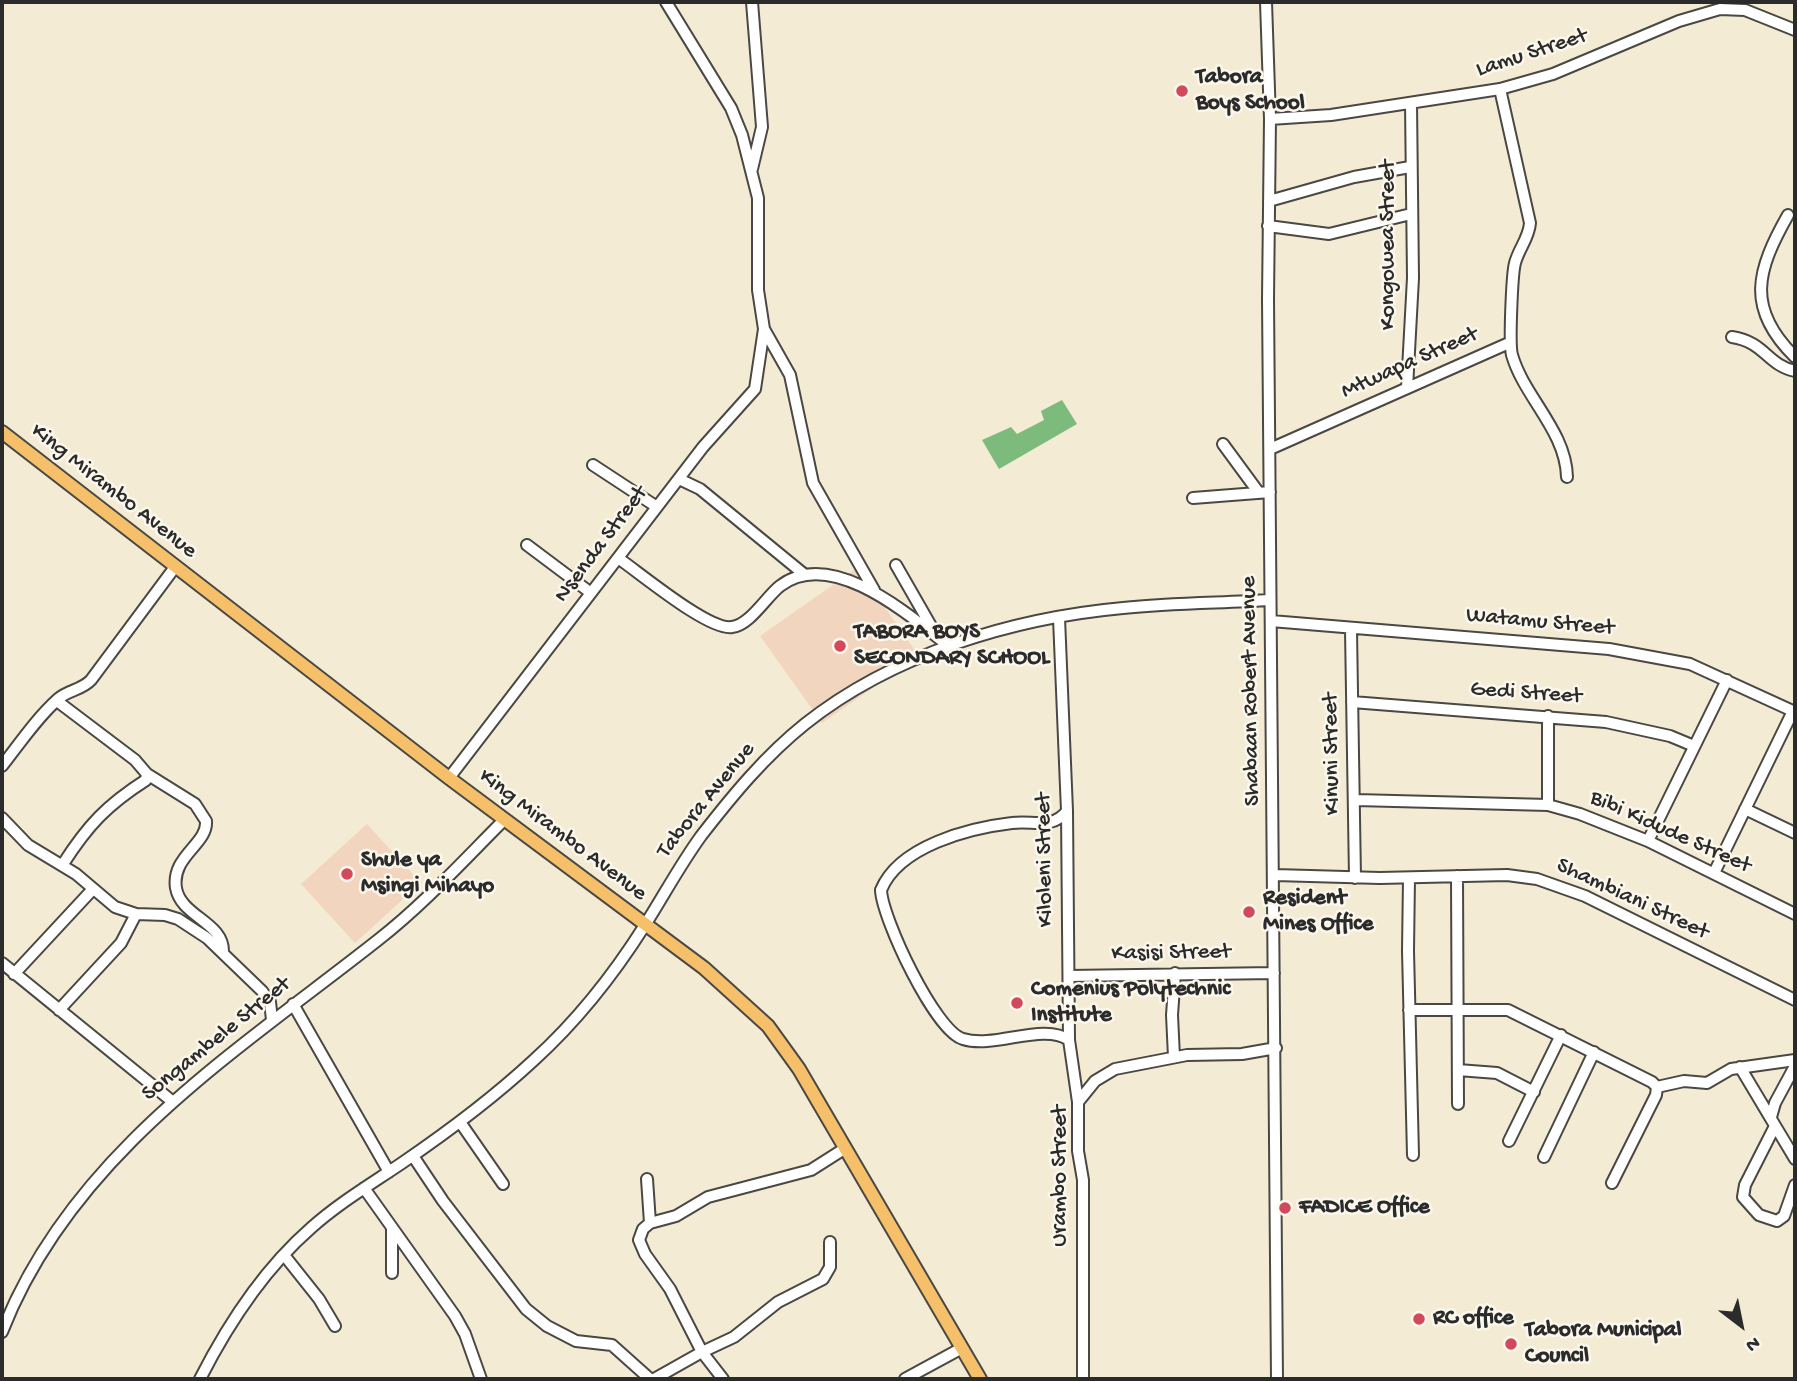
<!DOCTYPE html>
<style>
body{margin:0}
#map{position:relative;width:1797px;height:1381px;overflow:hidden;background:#f4ebd5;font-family:"Gochi Hand",sans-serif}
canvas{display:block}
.frame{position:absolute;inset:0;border:4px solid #2b2b2b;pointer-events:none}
.north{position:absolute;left:1706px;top:1290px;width:70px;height:70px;-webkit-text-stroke:5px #fbf7ec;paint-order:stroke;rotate:148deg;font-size:19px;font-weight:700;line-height:28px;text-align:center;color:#2b2b2b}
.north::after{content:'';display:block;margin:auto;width:24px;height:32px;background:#2b2b2b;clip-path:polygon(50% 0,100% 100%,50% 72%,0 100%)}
</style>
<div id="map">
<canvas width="1797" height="1381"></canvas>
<div class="frame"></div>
<div class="north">N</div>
</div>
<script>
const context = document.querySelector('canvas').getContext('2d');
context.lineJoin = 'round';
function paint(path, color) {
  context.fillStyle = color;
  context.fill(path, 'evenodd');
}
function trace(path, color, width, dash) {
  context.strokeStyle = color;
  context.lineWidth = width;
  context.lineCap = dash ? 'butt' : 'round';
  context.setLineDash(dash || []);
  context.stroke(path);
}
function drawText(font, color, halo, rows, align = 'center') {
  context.font = font + ' "Gochi Hand",sans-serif';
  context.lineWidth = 5;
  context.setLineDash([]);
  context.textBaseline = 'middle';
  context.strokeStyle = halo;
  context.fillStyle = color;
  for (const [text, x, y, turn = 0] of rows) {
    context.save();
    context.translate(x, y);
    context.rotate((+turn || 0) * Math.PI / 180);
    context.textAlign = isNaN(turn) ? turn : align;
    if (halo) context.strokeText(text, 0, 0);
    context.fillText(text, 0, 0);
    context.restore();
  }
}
paint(new Path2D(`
 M857,568L919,656L822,723L760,636Z
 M367,824L421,883L355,943L301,884Z`), '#f2d5be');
paint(new Path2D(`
 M1062,400L1077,424L999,469L982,440L1011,427L1017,434L1044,420L1041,411Z`), '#7cbb7b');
const minor = new Path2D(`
 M666,2L731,108L742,135L758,198V290L764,329L790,375L813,483L874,590
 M752,2L762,127L752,169
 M1266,2L1270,119L1268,299L1277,1379
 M1500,89L1530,223C1529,238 1519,248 1515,263C1512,274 1509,345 1512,355C1524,397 1566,431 1567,477
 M1270,119L1331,115L1500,89L1553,74L1679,21L1720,9L1745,10L1795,30
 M1269,201L1354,177L1410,167
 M1788,215C1757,270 1745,308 1795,357
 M1268,226L1329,234L1411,214
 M1732,337C1765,342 1767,365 1795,371
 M1407,388L1413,278L1411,103
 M1223,444L1259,493
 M1270,449L1509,343
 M593,465L657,507
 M679,479L700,489L805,575
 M1193,498L1270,492
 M527,545L591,593
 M618,558C640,573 709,631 732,627C750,625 766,597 780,586C832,546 911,617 950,647
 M896,565L935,633
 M1059,618L1067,811L1069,1040L1078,1102
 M1271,621L1609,649L1690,664L1795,712
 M1351,630L1355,878
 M57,701L135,760L147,774L146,780C107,805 88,825 63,864
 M1352,702L1606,722L1670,736L1694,746
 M1548,716V805
 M2,766C20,743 36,719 58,699C68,690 82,690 91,680L175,567
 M147,774L195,804L206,821C208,844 171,856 176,888C181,917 224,922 223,952
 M449,778L703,447L755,389L764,329
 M1356,800L1548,805L1580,814L1648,841L1795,914
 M1745,809L1795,833
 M1067,811C1052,830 1033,820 1012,823C969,828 899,846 881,890C882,918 935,1031 963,1039C995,1049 1043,1022 1069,1040
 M2,818L28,845L76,874L115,907L136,914L165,915L178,919L207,938L262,991L270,1002L272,1020
 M1648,841L1727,680
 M1714,873L1793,711
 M1275,875L1380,878L1507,875L1537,879L1585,896L1795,1000
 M1457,876L1458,1104
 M1409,878L1408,951L1413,1155
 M2,963L173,1102
 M14,974L93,889
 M1069,976L1274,973
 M293,1004L389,1172
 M59,1010L121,943L136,914
 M1409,1010H1508L1652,1082L1657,1087L1656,1095L1612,1183
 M1174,1057L1172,1015L1175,973
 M1740,1067L1795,1159
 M1458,1070L1497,1073L1534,1092
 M1657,1087L1684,1081L1707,1083L1731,1069L1795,1060
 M1771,1117L1775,1103L1795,1066
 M460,1122L503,1184
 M1775,1126L1745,1185L1743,1197L1759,1215L1777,1221L1784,1216L1795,1185
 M1509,1141L1561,1035
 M413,1156L443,1201L526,1309L547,1326L576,1341L612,1345L650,1379
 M1544,1157L1594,1052
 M647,1179L650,1223
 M364,1188L455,1316L465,1334L481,1379
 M830,1242V1267L823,1279L778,1302L734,1337L702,1352L670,1289L645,1254L639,1240L643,1229L650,1223L676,1216L708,1197L811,1170L844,1149
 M284,1255L319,1299L335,1326
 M392,1273V1228
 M2,1332C71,1155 236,1052 378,940C424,904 463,861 504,820
 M200,1379C228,1324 264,1269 311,1228C339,1203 371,1184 402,1163C449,1131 493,1098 534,1060C577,1021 614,974 645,925C664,895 680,865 701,836C732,796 765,756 805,724C893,654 1013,618 1123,608C1172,603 1221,603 1270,600
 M654,1379L702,1352L723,1379
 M905,1379L962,1348
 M1083,1379V1180L1078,1151V1102L1095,1081L1115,1069L1187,1055L1242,1054L1276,1048`);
const major = new Path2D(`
 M2,432L449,778L704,968L768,1026L799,1069L980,1379`);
trace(minor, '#494844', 14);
trace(major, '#494844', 16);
trace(minor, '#fff', 10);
trace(major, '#f6c06b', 12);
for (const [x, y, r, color] of [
 [1182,91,7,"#d1495b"],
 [840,646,7,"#d1495b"],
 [347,874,7,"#d1495b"],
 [1249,912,7,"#d1495b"],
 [1017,1003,7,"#d1495b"],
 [1285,1208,7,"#d1495b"],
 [1419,1319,7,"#d1495b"],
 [1511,1344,7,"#d1495b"]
]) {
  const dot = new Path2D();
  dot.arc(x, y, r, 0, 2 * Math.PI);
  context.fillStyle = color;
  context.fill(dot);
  trace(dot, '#fbf7ec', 2.5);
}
drawText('23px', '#2b2b2b', '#fbf7ec', [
 ["Lamu Street",1532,54,-18],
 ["Kongowea Street",1389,245,-90],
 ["Mtwapa Street",1410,364,-24],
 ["King Mirambo Avenue",113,492,38],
 ["Nsenda Street",602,545,-53],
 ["Watamu Street",1540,623,5],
 ["Shabaan Robert Avenue",1252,691,-91],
 ["Gedi Street",1526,694,4],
 ["Kinuni Street",1333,754,-91],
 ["Tabora Avenue",707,801,-51],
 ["Bibi Kidude Street",1670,833,24],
 ["King Mirambo Avenue",562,836,37],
 ["Kiloleni Street",1046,860,-91],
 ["Shambiani Street",1632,900,25],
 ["Kasisi Street",1171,954,-1],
 ["Songambele Street",217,1040,-39],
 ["Urambo Street",1061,1176,-90]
]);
drawText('bold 23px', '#2b2b2b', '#fbf7ec', [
 ["Tabora",1196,78],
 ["Boys School",1196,104],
 ["TABORA BOYS",854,633],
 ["SECONDARY SCHOOL",854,659],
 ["Shule ya",361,861],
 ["Msingi Mihayo",361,887],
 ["Resident",1263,899],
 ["Mines Office",1263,925],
 ["Comenius Polytechnic",1031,990],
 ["Institute",1031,1016],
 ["FADICE Office",1299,1208],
 ["RC office",1433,1319],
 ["Tabora Municipal",1525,1331],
 ["Council",1525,1357]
], 'left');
</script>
